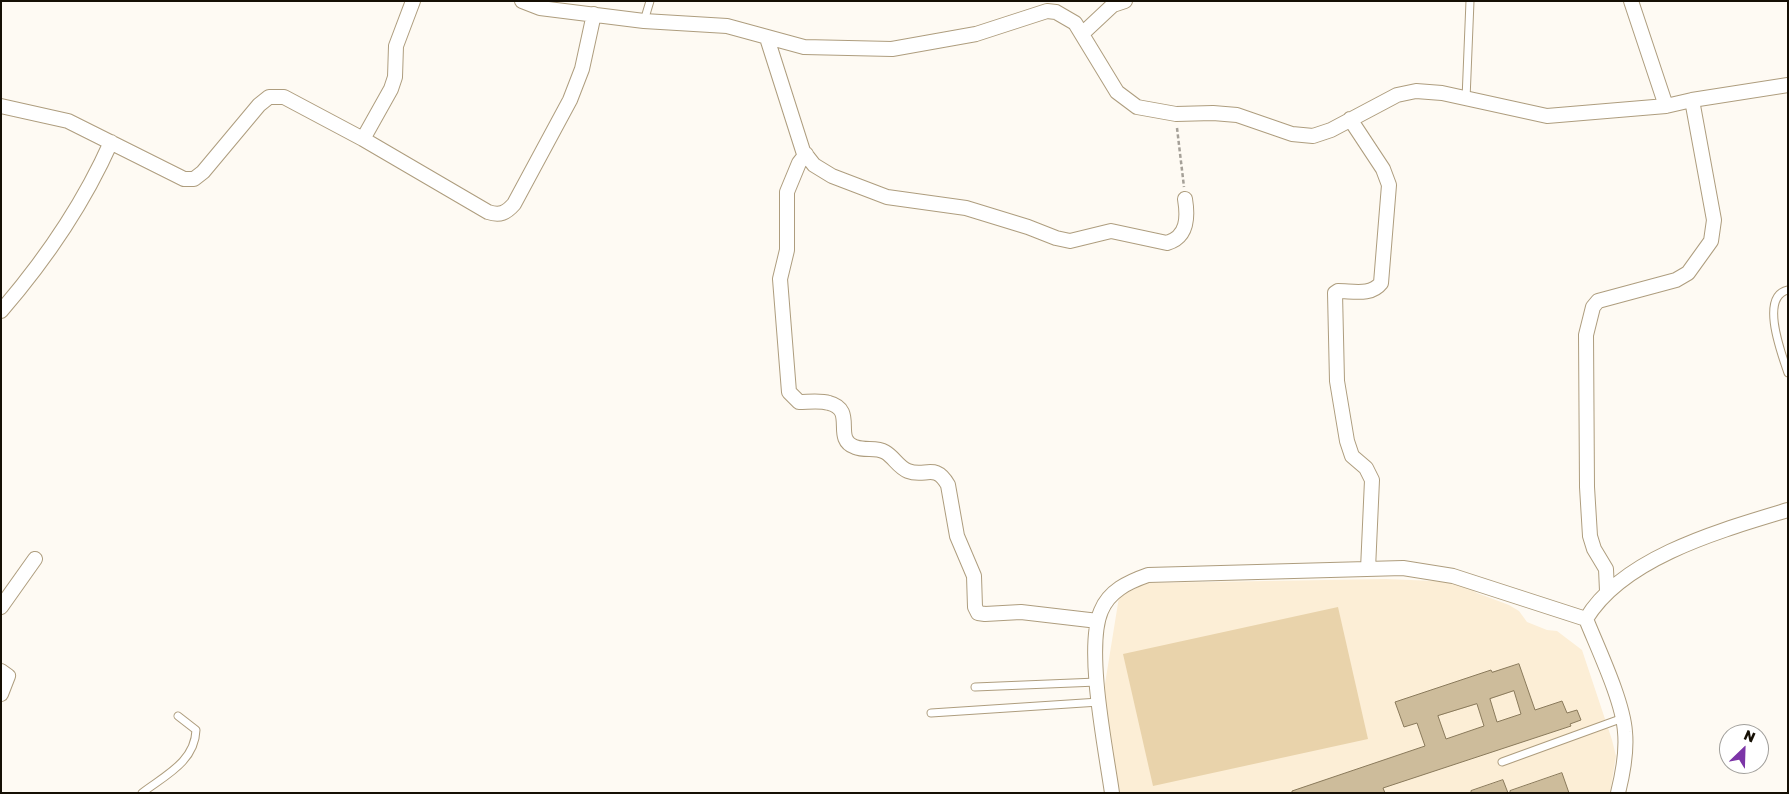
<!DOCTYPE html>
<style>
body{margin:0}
#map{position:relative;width:1789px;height:794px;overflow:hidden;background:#fefaf3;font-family:"Golos Text",sans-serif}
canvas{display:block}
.frame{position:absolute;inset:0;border:2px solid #150f04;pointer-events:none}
.north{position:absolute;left:1719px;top:724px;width:50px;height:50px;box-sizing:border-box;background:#fff;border:1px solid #a19f9b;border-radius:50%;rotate:24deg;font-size:14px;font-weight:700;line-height:20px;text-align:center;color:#150f04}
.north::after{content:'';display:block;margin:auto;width:18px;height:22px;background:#7c35a7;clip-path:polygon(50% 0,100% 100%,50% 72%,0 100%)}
</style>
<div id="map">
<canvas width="1789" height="794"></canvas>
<div class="frame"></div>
<div class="north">N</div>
</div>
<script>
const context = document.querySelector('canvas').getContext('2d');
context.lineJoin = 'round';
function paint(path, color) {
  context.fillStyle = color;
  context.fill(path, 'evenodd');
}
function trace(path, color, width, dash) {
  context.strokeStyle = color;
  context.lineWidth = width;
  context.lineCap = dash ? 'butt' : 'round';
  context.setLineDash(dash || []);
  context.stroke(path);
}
paint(new Path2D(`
 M1386,579L1459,582L1477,593L1509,605L1519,611L1527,622L1547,630L1557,631L1582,650L1612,740L1616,756L1610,793H1117L1104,690L1119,597L1146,583Z`), '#fceed6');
paint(new Path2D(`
 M1338,607L1368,739L1153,786L1123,654Z`), '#e9d3ab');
const building = new Path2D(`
 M1519,664L1535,710L1562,701L1567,713L1577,710L1581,720L1570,724L1571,726L1383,788L1385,793H1292V791L1425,746L1417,723L1404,727L1395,702L1491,670L1492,672ZM1514,691L1521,714L1497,722L1490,699ZM1477,704L1484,726L1446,739L1438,716Z
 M1562,773L1569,793H1510V791Z
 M1503,780L1508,793H1471V791Z`);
paint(building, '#cdbc9b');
trace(building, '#8a7a5b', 1);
const lane = new Path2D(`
 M644,21L650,1
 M1466,99L1470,1
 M1788,290C1759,296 1782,355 1788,373
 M975,687L1097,682
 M931,713L1099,702
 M1502,762L1623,718
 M142,793C164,776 195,762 196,730L178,716`);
const street = new Path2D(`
 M522,1L540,8L644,21L727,26L804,47L892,49L976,34L1047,11L1056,12L1075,23L1117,92L1137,107L1176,114L1213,113L1237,115L1292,134L1313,136L1331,130L1397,95L1416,91L1442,93L1547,116L1666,106L1692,100L1788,85
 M1631,1L1666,106
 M1082,34L1113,5L1125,1
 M767,38L803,151L814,165L832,176L887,197L966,208L1028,227L1056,238L1070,241L1111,231L1167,243C1188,237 1188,217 1185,199
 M1,106L68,121L184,179H194L203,172L259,105L269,97H284L363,139L488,212C500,216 506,213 514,204L570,100L582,69L594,14
 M1350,119L1383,169L1389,185L1381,283C1371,296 1353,291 1338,291L1335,293L1337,381L1347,441L1352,456L1366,468L1372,480L1368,569
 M363,139L391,89L395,77L396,46L413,1
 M806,154L799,163L787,192V250L780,279L789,392L799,402C808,402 820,400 829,403C857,410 832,439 855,447C865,451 876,447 885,452C894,457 898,467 908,471C925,478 935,462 948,485L957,536L974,576L975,607L978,613L985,614L1021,612L1098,621
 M1,311C46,259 83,205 111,142
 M1607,591L1606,569L1594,549L1590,536L1587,487L1586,335L1593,307L1598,301L1676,280L1688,273L1711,241L1714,220L1692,100
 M1,607L35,559
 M1,671L8,676L1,694
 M1112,793C1106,750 1085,649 1101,611C1109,591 1128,582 1148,575L1403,568L1453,576L1586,619
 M1618,793C1623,773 1627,752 1625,732C1623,701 1598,649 1586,619C1623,557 1722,530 1788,510`);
trace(lane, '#ae9d7e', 9);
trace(street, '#ae9d7e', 16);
trace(new Path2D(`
 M1177,128L1184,187`), '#a5a098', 2.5, [4, 2.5]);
trace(lane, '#fff', 7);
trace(street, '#fff', 14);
</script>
